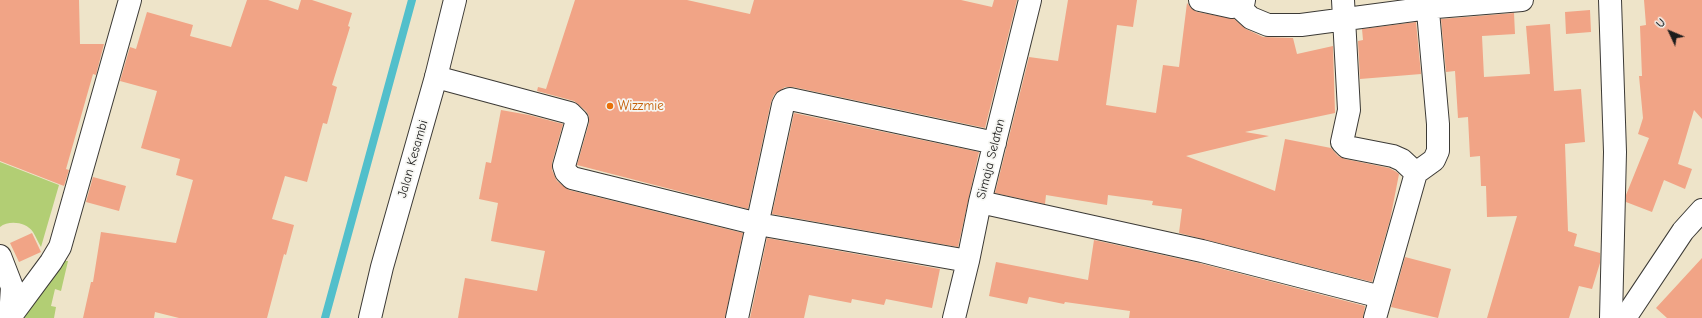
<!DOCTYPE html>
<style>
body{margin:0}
#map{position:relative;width:1702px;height:318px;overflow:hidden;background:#eee4c9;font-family:"Comic Neue",sans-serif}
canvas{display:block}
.north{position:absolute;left:1650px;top:12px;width:40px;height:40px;-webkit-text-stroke:3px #f6f6f2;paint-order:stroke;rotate:314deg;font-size:11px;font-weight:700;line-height:16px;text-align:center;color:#1c1c1c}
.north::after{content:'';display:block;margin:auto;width:14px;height:18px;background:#1c1c1c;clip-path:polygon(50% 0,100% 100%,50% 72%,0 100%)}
</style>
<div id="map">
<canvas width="1702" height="318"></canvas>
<div class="north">U</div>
</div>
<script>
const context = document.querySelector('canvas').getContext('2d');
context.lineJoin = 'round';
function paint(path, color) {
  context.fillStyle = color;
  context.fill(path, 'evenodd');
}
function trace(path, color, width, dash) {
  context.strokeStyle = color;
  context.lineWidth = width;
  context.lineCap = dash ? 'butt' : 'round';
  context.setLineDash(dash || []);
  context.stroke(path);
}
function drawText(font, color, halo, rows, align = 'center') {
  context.font = font + ' "Comic Neue",sans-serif';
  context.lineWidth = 3.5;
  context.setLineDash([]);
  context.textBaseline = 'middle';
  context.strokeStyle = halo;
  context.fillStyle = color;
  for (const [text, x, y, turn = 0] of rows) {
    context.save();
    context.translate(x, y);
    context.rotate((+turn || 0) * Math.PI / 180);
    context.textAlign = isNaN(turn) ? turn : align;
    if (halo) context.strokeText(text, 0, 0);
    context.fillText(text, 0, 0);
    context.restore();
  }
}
paint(new Path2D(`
 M0,162L59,185L41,247C38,242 36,237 33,232C26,222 9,220 0,227Z
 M65,261H68L61,291L55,289L51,306L56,307L54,318H24L56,270Z`), '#b2ce74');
trace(new Path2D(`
 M325,318L412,0`), '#52bfcb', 8);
paint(new Path2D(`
 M0,0H79L80,44H104L96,75L93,74L66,169L69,170L64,186L0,161Z
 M247,0H268L298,10L301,0H312L352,13L348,26L350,27L332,85L337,87L327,124L323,123L307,182L285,176L272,219L294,225L286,255L284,254L267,318H179L155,312L154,318H83L91,282H93L101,232L176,243L193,180L176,175L180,159L141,148L157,91L120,81L130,47L136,49L147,12L193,25L190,36L231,47Z
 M575,0H687L750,14L754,0H961L992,7L994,0H1017L985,128L793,87H785L774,95L771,102L748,209L577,165L589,123V116L586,111L574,101L537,91L538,87L546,89Z
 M1068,0H1137L1133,27L1117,25L1106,105L1156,113L1163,65L1179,67L1187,3L1192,9L1197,12L1234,19L1246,29L1263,37L1293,38L1297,54L1333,46L1335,113L1245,132L1269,136L1186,156L1275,191L1285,139L1331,148L1338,156L1345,159L1389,168L1395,171L1399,174L1390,220L1372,282L1179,233L1182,209L1152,205L1153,201L1108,195L1107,205L1046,195L1045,204L995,193L1029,57L1058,61Z
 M1644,0H1702V119L1694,110L1678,164L1692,169L1685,189L1664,180L1652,212L1626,202V195L1649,138L1638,134L1643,118L1639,76H1642L1640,26L1646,25Z
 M1590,10L1591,32L1566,34L1565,12Z
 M1514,13L1515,34L1482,36L1484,77L1530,74L1526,26L1550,24L1554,91L1581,89L1585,142L1565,144L1568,231L1577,234L1574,246L1600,253V263L1592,289L1579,286L1569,318H1487L1517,216L1487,217L1486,186H1481L1480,156L1470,157L1468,117L1458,118L1455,71L1446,72L1441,19Z
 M1416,22L1421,74L1360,79L1358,41L1363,40L1362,29Z
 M501,110L529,115L563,124L552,163V170L557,181L569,190L743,233L725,318H458L465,278L537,291L545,251L491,241L498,203L479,199L486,162L491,163Z
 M794,113L979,152L958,247L772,214Z
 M93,177L126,186L119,211L86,202Z
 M32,233L41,252L19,262L10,243Z
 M767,238L940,269L932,308L886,299L884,305L852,299L851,303L809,295L804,318H750Z
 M1094,240L1199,263L1365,306L1363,318H1129L1130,311L1065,302L1064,304L1029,297L1027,304L989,296L996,262L1088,280Z
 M1405,257L1451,269L1438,318L1391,307Z
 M1702,258V318H1667L1656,308Z`), '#f1a486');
const street = new Path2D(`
 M1200,0L1232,7L1243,5L1244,0
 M1343,0L1349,110L1342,142L1347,147L1393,156L1402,160L1416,173L1375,318
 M1610,0L1615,152L1611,318
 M1239,7L1251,18L1268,25H1301L1436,7L1522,0
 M436,77L570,113L577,120L564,166L566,172L572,178L758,224L968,261
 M1416,173L1434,160L1438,151V124L1427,0
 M980,202L1202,251L1381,297
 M0,256L12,287L10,318
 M11,316L51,262L60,247L130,0
 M737,318L783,105L785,101L790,99L995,143
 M954,318L968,261L980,202L1030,0`);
const secondary = new Path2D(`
 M1625,318L1683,231L1702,210`);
const primary = new Path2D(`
 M370,318L382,267L436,77L455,0`);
trace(street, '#3c3a36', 24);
trace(secondary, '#3c3a36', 24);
trace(primary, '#3c3a36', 24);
trace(street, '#fff', 22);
trace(secondary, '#fff', 22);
trace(primary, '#fff', 22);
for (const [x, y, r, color] of [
 [610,106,4,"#e8710a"]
]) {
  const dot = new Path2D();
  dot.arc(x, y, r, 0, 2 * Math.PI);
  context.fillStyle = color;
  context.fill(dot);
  trace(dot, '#f6f6f2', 1.5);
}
drawText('13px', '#c56008', '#f6f6f2', [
 ["Wizzmie",618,106]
], 'left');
drawText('13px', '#1c1c1c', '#f6f6f2', [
 ["Jalan Kesambi",413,159,-74],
 ["Simaja Selatan",991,159,-76]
]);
</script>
